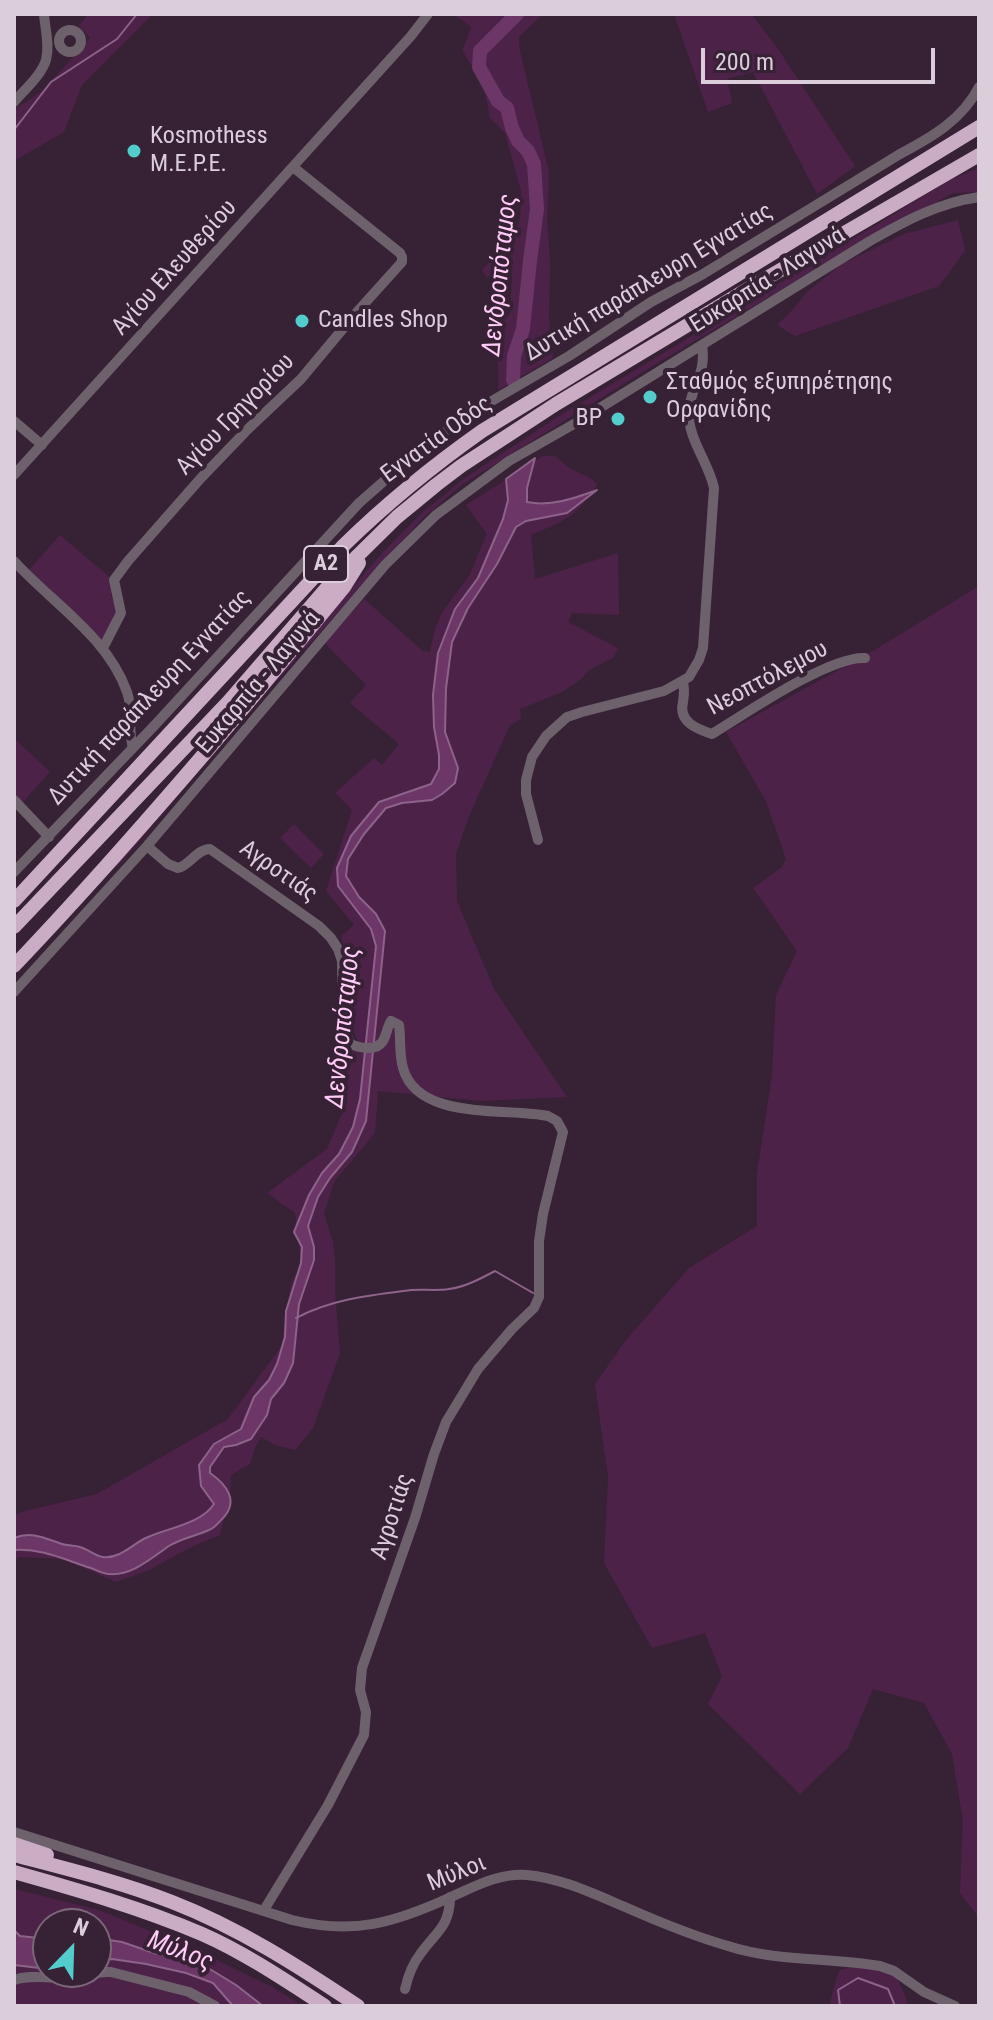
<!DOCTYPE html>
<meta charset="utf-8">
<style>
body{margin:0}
#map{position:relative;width:993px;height:2020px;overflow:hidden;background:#372135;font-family:"Roboto Condensed",sans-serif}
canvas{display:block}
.frame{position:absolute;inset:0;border:16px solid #dccdda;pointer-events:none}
.north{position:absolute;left:32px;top:1908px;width:80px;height:80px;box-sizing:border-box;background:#372135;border:2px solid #796677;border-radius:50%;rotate:23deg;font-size:22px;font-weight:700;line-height:32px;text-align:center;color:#dccdda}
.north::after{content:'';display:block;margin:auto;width:28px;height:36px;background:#52cdcc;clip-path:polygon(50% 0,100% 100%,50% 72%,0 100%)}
.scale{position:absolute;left:701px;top:48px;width:234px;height:36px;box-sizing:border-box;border:4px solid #dccdda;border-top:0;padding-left:10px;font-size:24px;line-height:28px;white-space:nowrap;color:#dccdda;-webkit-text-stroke:6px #372135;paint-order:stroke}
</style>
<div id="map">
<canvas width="993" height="2020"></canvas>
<div class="frame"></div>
<div class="north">N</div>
<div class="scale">200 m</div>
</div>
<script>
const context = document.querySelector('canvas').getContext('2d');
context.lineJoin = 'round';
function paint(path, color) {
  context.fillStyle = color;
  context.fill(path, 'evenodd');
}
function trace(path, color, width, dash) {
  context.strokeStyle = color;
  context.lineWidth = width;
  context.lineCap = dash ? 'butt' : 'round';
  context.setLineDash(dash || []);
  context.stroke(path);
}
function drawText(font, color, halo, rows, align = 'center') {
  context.font = font + ' "Roboto Condensed",sans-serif';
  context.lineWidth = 8;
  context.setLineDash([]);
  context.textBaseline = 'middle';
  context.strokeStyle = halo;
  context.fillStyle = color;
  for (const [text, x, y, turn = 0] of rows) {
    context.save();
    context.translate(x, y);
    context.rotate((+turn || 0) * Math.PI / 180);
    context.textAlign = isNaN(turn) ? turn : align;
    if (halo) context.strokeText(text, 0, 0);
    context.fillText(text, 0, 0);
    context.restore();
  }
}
paint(new Path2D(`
 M88,14H153L82,85L64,132L14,161V110L42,91L86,43L90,37L78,27Z
 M453,14H543L519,37V47L549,172L547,219L550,262L549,318L553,358L498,390C500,366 495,343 499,320L510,315L512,274L487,277L482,270L489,262L503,267L508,256L510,241L520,221L521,191L505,133L489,117C489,91 475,72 462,50L472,27Z
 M674,14H751L776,46L855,166L817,194L753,72L727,79L732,103L708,112Z
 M979,168V192L953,193L842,254L654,365L463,484L425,516L261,698L117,867L114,863L382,553L422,513L462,480L559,416L952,179Z
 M958,220L965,251L939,286L795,336L777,325L795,307L808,291L842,264L904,234Z
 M543,456H555L569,468L592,479L597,485C575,517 567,520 531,535L535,579L618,553L619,615L572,613L568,622L618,648L613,658L589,670L581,679L562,692L520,709L521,719L510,725L469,816L456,854L457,901L494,989L567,1097L481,1101L378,1091L375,1133L334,1182L324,1213L333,1242L335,1261V1292L340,1353L313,1428L295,1450L275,1445L261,1437L255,1448L250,1464L231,1475L230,1496L220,1535L191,1547L147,1571L116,1582L63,1559L19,1557L14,1562V1516L21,1512L97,1494L228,1419L281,1347L291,1284L301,1263L295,1213L267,1193L327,1149L344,1109L348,1059L358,1041C346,1018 350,988 347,962C346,953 343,945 341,936L354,925L326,891L352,810L335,793L374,758L382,765L399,744L350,703L366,685L324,642L364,599L423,651L430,652L434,632L441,614L469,576L487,534L466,505Z
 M60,535L112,579L111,596L121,609L115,627L100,641L28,571Z
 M979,586V1918L960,1893L963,1821L952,1754L924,1703L873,1689L848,1748L800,1794L708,1704L722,1676L705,1633L652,1648L604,1563L608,1477L595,1384L626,1340L689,1268L757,1226V1174L772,1075L776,995L797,951L753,888L782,867L786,859L766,801L726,732L873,651Z
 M14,738L50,772L22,803L14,795Z
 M294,824L324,854L311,868L280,838Z
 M14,1889L99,1910L196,1950L274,1988L303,2006H14ZM48,1924H96V1972H48Z
 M848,1968H868L896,1976L906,1997L908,2006H829L838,1973L840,1970Z`), '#4d2249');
const water = new Path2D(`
 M535,458L527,488V502C551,507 575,498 597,490L567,513L526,521L516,527L497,564L468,608L452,642L446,688L445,732L458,768L455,783L442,794L432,800L402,803L386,808L364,834L348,859L346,876L359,897L376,914L385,931L366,1121L352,1152L330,1178L318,1197L308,1226L314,1247V1260L299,1304L293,1363L284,1383L271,1399L267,1415L251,1439L236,1445L224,1447L210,1467V1473C227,1485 239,1501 223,1518C218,1523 215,1528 209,1530C196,1536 182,1538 169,1546C151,1558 132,1576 109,1574C103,1574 96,1570 91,1568C65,1560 42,1548 14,1550V1538C32,1531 44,1538 62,1544C68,1546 74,1545 80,1547C88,1549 95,1556 103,1557C121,1559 133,1543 148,1537C168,1528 201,1524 214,1504L201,1486L199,1465L214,1444L241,1429L254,1397L269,1380L277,1364L285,1337L286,1311L301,1263L302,1247L294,1232L309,1195L322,1173L339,1154L353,1127L360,1099L376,946L371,929L338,886L337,868L351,836L379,802L431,784L439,769V755L434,727L433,695L438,653L455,609L478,578L503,519L508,500L506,479Z
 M14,1930L20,1936L48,1939V1969L14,1965Z
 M96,1938L122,1942L157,1954L195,1960L236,1985L263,2006H233L213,1983L186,1973L146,1964L112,1959L96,1960Z`);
paint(water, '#6c3667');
trace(water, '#8e638a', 2);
trace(new Path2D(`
 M14,130L51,82L117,39L137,14
 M296,1318C332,1299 372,1295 411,1290C423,1289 436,1291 449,1289C465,1287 480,1279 495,1271L533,1293
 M840,2006L838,1990L858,1978L888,1989L895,2006`), '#8e638a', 2);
trace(new Path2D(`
 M513,380L514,356L523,329L530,261L537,209L534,164L528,151L518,141L512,128L507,108L498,101L479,67L480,51L517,14`), '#6c3667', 14);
trace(new Path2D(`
 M59 41a11 11 0 1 1 22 0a11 11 0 1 1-22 0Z
 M14,102C24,90 41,76 46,60C50,45 45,29 44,14
 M14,421L42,445
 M14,475L411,36L428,14
 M14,561C52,603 107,636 127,692C134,711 127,729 133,748
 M103,648L121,613L114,580L128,561L201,478L249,428L301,379L356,313L402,262V257L400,253L293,167
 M683,682C685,691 684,694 683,702C678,722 697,729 712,734C745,714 829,656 865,658
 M14,800L49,837
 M538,840L526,794V780L532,757L546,736L567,717L582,712L664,691L689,677L699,660L703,648L714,488C709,463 687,438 689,411C690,387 707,375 702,345
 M147,846L168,864L178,868C190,865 197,849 210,849L319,926L331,938L338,949L342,961L343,1010L349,1043C358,1048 376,1052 383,1041C387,1034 387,1027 391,1021L399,1025C401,1039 399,1055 403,1068C418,1122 508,1107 548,1116L557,1121L563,1132L543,1214L539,1241V1297L534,1308L512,1329L478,1369L446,1422L434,1454L415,1518L362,1668L360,1690L366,1712L364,1735L328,1805L264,1910
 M14,872L154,726L359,503L416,453L466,416L569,356L651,302L703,274L900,154C932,137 962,120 979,87
 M14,992L147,846L385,565L436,515L509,461L574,424L870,241C905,221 938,203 979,197
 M14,1832L292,1920C354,1935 394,1923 451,1897C476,1886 499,1873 527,1875C561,1878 594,1894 625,1907C659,1922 693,1936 728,1946C777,1962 830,1957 880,1966L894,1971L924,1992L955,2006
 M14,1980C31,1974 48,1979 66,1977C81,1976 96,1971 111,1972L189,1992L215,2006
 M405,1989C408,1976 413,1963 421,1953C436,1932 450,1926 450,1897`), '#6d616b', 10);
trace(new Path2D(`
 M14,901L343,546C387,503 431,467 482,431L979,127
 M14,927L229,701L337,576L397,517L436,485L461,466L556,404L746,290L979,155
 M14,966C129,845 238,716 344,587L359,563
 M14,1844L47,1855
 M14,1855C67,1869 121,1882 172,1902C239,1928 298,1966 358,2006
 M14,1872C78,1890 141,1908 202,1934C245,1953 285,1980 325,2006`), '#caacc5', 14);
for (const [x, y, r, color] of [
 [134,151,8,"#52cdcc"],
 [302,321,8,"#52cdcc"],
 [650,397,8,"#52cdcc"],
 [618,419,8,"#52cdcc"]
]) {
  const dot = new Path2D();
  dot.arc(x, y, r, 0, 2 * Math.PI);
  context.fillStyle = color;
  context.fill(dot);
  trace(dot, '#372135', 3);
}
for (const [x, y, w] of [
 [326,564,44]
]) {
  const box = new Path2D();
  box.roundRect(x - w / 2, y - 18, w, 36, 6);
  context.fillStyle = '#372135';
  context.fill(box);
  trace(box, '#dccdda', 2);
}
drawText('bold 22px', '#dccdda', null, [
 ["Α2",326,564]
]);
drawText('24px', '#dccdda', '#372135', [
 ["Kosmothess",150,137],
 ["M.E.P.E.",150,165],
 ["Candles Shop",318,321],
 ["Σταθμός εξυπηρέτησης",666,383],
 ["Ορφανίδης",666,411],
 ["BP",602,419,"right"]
], 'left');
drawText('24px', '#dccdda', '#372135', [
 ["Αγίου Ελευθερίου",175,268,-48],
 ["Ευκαρπία - Λαγυνά",768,281,-32],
 ["Δυτική παράπλευρη Εγνατίας",649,283,-31],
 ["Αγίου Γρηγορίου",236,415,-46],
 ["Εγνατία Οδός",437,440,-36],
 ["Νεοπτόλεμου",768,679,-28],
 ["Ευκαρπία - Λαγυνά",259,683,-50],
 ["Δυτική παράπλευρη Εγνατίας",150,698,-47],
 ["Αγροτιάς",278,872,35],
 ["Αγροτιάς",393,1517,-72],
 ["Μύλοι",457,1874,-22]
]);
drawText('italic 26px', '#feccf7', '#372135', [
 ["Δενδροπόταμος",501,275,-84],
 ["Δενδροπόταμος",344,1027,-84],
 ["Μύλος",180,1952,21]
]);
</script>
